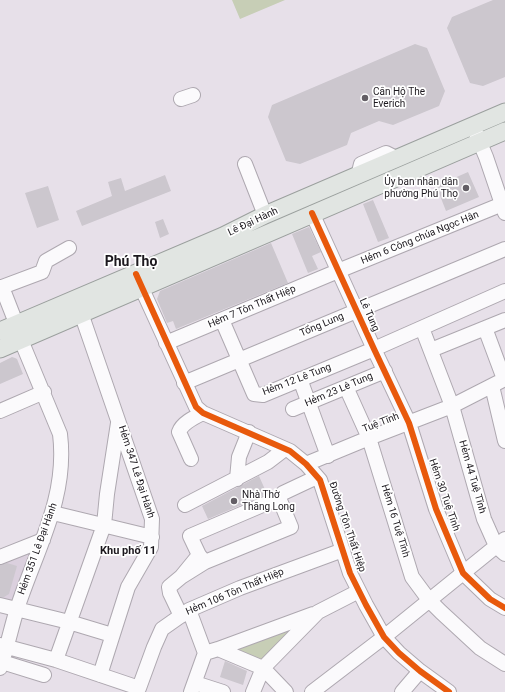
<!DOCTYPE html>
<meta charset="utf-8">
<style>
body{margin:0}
canvas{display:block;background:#e7e0e9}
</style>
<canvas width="505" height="692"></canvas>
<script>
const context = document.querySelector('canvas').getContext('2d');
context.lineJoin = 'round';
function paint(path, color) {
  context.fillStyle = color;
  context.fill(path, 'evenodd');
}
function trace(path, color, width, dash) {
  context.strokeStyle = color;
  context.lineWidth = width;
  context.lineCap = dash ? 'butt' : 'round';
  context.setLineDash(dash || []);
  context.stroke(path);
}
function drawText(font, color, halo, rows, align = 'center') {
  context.font = font + ' Roboto,sans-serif';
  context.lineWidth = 3.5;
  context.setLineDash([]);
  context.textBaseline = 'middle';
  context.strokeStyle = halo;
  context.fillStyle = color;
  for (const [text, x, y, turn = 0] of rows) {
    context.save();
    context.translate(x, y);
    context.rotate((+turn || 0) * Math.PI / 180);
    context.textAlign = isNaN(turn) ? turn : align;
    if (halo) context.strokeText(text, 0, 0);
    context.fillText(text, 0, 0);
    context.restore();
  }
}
paint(new Path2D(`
 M35,547L13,606L0,603V562Z`), '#dbd0de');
paint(new Path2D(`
 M232,0H285L240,19Z
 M307,620L259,663L226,649Z`), '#c7ceb6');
paint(new Path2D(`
 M493,0H505V77L483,86L470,83L447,28L452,17Z
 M415,44L427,48L445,91L439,106L393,125L379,121L351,133L347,145L300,164L286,161L268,117L272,105Z
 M468,172L479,197L446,211L435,183L442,180L443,183Z
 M165,175L171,191L82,226L76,211L112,196L108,182L121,178L125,191Z
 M48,186L59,220L37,228L25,193Z
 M373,200L389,238L378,242L363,204Z
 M163,219L169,234L160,238L155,222Z
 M309,227L321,252L312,256L318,269L308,273L292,234Z
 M271,243L288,283L176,329L173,321L167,323L157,299L160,291Z
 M12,357L15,358L17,359L23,374L0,384V363Z
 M259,476L267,494L208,519L202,506Z
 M7,563L17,566L9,594L4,597H0V565Z
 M225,661L247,671L243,685L220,677Z`), '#ccc7ce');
const minor = new Path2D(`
 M181,99L193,95
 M473,126L486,157L505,213
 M245,164L265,215
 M358,176L361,164L386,153L398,159
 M312,213L374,349L409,423L436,509L463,573L490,599L505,608
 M137,278L196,407L203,413L290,451L306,464L320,480L350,573L366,605L384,637L399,653L420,671L449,692
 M0,287H2L16,323
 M2,287L42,272L46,261L69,248
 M81,313L152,519L151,547L128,587L100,675
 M222,320L254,394L263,395L374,349L505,291
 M422,328L452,406L484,519L496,546L505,554
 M485,328L504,379
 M166,343L338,271L505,203
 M431,350L505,320
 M300,379L328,456
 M184,383L505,249
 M492,386L505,441
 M346,387L369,438L412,577L429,600L441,612L480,648L505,664
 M293,409L385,371
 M0,411L44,392
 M191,459L179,432C182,423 195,417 203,413
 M306,464L369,438L452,406L505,379
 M237,479L239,457L249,432
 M185,505L268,462L285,449
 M53,513L152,537
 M199,555L181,577L205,562L291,527L279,498
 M0,557L43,540
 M205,562L199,555L190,536L279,498L283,493L317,477
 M0,605L69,622L112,635
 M189,610L205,653
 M181,616L170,593L169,587L181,577
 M0,645L56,660L139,688
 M218,649L313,614
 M205,653L218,649L263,668L286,692
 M56,660L104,525L107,494L118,423
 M2,662L44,675
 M0,668C7,649 11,628 17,609C36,550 68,498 60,434L21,340
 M195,683L223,692
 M139,688L154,647L162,629L189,610L240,588L343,550
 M191,692L205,653
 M253,692L263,668L318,612L359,591
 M312,692L384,637L505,539
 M402,692L420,671`);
const major = new Path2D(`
 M0,331L223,236L265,215L505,112
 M0,349L505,131`);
trace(minor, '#aea8b0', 16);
trace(major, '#9ba09e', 19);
trace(minor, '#fbfafc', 14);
trace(major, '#e1e5e2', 17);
trace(new Path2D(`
 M312,213L374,349L409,423L436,509L463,573L490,599L505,608
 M136,274L196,407L203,413L290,451L306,464L320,480L350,573L366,605L384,637L399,653L420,671L449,692`), '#e8590c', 6);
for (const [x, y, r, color] of [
 [365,98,4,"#635e65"],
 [466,188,4,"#635e65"],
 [234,501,4,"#635e65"]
]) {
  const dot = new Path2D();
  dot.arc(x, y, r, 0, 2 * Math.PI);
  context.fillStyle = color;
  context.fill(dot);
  trace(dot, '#fff', 1.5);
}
drawText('10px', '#1c181e', '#fff', [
 ["Căn Hộ The",373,92],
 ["Everich",373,104],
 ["Ủy ban nhân dân",458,182,"right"],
 ["phường Phú Thọ",458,194,"right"],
 ["Nhà Thờ",242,495],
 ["Thăng Long",242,507]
], 'left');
drawText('10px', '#1c181e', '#fff', [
 ["Lê Đại Hành",253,222,-25],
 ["Hẻm 6 Công chúa Ngọc Hân",420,238,-22],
 ["Hẻm 7 Tôn Thất Hiệp",252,307,-23],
 ["Lê Tung",369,315,66],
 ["Tổng Lung",322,325,-23],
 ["Hẻm 12 Lê Tung",297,380,-21],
 ["Hẻm 23 Lê Tung",339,390,-23],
 ["Tuệ Tĩnh",381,423,-21],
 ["Hẻm 347 Lê Đại Hành",136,472,72],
 ["Hẻm 44 Tuệ Tĩnh",472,477,74],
 ["Hẻm 30 Tuệ Tĩnh",444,495,71],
 ["Hẻm 16 Tuệ Tĩnh",395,521,73],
 ["Đường Tôn Thất Hiệp",347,527,71],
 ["Hẻm 351 Lê Đại Hành",38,549,-70],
 ["Hẻm 106 Tôn Thất Hiệp",235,592,-23]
]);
drawText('bold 11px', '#1c181e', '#fff', [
 ["Khu phố 11",128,551]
]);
drawText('bold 14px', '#1c181e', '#fff', [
 ["Phú Thọ",131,262]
]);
</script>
